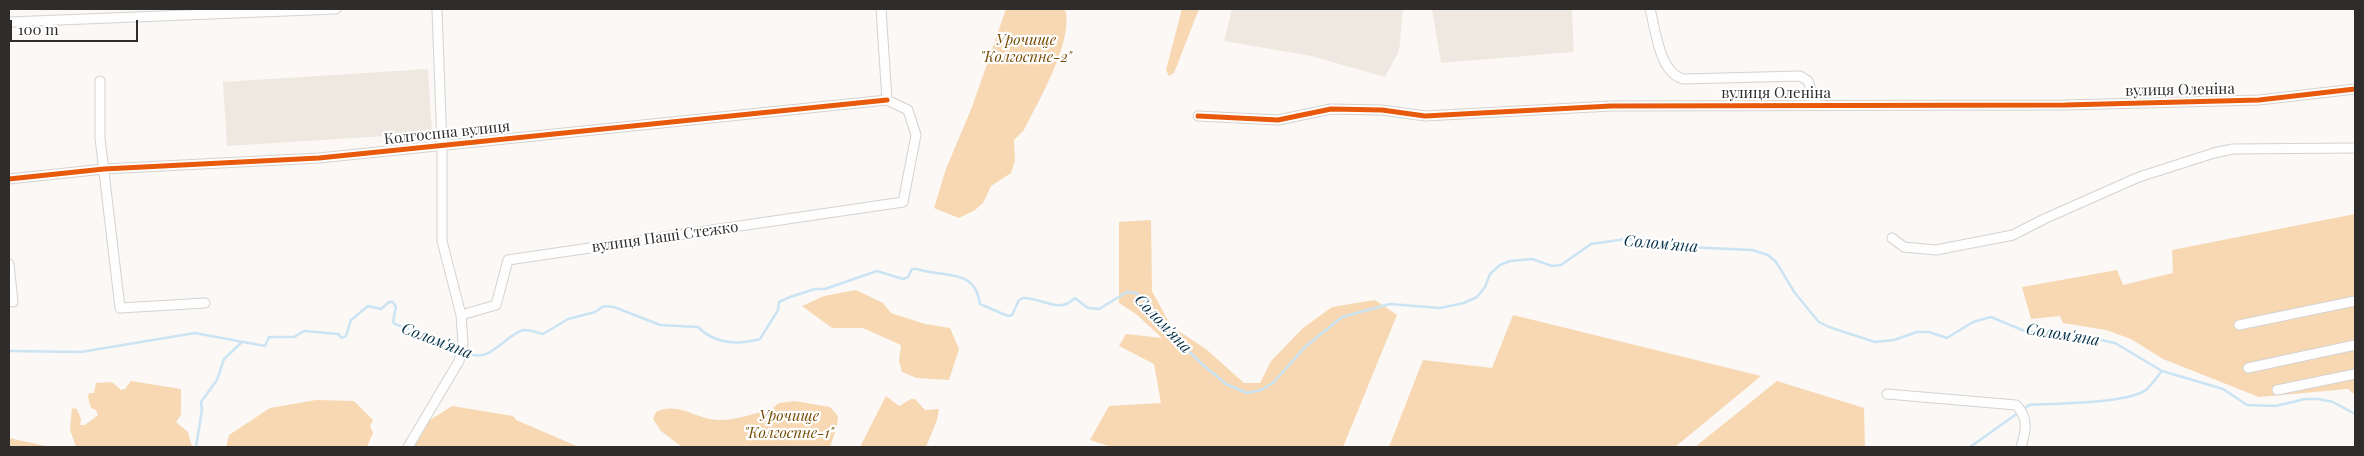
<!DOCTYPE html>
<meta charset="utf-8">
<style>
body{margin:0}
#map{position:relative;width:2364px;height:456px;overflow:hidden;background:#fbf8f5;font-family:"Playfair Display",serif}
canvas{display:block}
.frame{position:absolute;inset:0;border:10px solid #2e2d2b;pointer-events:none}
.scale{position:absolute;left:10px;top:20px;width:128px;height:22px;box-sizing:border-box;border:2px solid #2e2d2b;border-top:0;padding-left:6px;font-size:15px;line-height:18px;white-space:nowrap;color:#2e2d2b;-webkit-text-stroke:4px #fff;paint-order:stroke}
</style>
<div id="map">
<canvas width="2364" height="456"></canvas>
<div class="frame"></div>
<div class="scale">100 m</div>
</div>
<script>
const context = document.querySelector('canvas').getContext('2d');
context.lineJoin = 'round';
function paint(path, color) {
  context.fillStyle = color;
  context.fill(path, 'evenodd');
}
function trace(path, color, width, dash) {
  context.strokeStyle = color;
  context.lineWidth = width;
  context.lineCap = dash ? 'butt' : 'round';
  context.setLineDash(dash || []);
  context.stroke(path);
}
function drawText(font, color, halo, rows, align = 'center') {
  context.font = font + ' "Playfair Display",serif';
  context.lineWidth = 4.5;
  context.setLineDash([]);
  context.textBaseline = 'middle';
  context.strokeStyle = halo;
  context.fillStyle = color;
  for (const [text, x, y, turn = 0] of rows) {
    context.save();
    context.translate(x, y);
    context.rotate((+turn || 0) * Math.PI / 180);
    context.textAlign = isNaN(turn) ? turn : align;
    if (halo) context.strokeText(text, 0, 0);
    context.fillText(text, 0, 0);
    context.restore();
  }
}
paint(new Path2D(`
 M1232,9H1403L1399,51L1385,77L1311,56L1224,41Z
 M1432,9H1572L1574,52L1441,63Z
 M428,69L432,133L227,146L223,82Z`), '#eee8e0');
paint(new Path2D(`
 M1006,9H1065C1074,41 1039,100 1024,130L1014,140L1015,161L1011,173L991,186L983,203L975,210L959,218L934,208L946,169L972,107Z
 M1182,9H1199L1174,73L1169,76L1166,70Z
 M2355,214V395L2348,389L2259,397L2163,359L2131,339L2106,330L2063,323L2060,316L2031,319L2022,287L2117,270L2123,285L2173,273L2172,250Z
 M1151,220L1152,291L1171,326L1206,349L1244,383H1260L1271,361L1303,328L1332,307L1375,300L1397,315L1343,447H1112L1090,440L1109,406L1161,403L1154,364L1119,346L1126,334L1162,338L1136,314L1119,303V222Z
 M856,290L883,303L891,313L925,324L950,328L959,349L949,380L917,378L902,372L899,361L901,345L863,328H832L802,306L824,296Z
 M1513,315L1761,376L1675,447H1389L1423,360L1492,368Z
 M131,381L181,389V415L176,422L188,432L192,447H76L70,430L72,408L77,409L81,419L80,425H85L98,415L96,410L91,408L88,397L89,393H94L96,383L112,382L121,390L125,389Z
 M1777,381L1864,408L1865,447H1695Z
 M886,396L899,406L911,399H915L925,410L939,409L937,420L926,447H860Z
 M316,400L354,401L373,420L370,426L373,433L367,447H226L229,435L270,408Z
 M795,401L830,407L838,416L837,426L830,447H682L661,431L653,419L656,412C680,401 695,420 720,420C737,420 757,413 773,408L779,403Z
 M452,406L513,416L516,420L579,447H414L427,422Z
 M9,438L51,447H9Z`), '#f7d8b2');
trace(new Path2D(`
 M9,351L81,352L195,333L265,346L269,337H294L304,331L338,334L342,338L346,336L351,320L368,306L381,309L389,302H393L396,307L393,322L395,324L437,341H445L459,349
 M464,351C488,367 502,337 523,330C529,329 537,333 543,334L568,319L595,312L604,306L614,307L660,325L698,327C715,344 738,345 760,339L778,310L779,302L790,297L815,289H825L877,271L903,279L908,277L912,269H917C943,278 975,267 980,304L1008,316L1012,315L1019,300L1023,298C1042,297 1058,315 1075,298L1088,308L1099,309L1127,292L1136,293L1145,301L1153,317L1202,364L1226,384L1247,393L1261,390L1273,383L1305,347L1342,317L1390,304L1440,308L1464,303L1477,297L1485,287L1490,274L1500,265L1510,261L1532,259L1552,266L1561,265L1591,244L1626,239L1663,242L1686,247L1752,250L1768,255L1776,262L1795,293L1813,315L1819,322L1829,327L1875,342L1894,340L1917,332H1929L1947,338L1973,322L1991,317L2027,332L2053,330L2115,343L2162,371L2223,389L2247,405L2276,406L2305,399H2318L2333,402L2355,414
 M2023,410L2029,405C2053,403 2130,404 2147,389C2152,384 2157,377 2162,371
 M196,447L202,410L201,402L217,380L224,359L242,342
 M1970,447L2018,413`), '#cbe4f4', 2.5);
const minor = new Path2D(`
 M1650,9C1656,31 1659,72 1683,79L1800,76L1808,81L1817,106
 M9,22L336,9
 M100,81V138L120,308L205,303
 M1198,116L1278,120L1331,109L1382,110L1425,116L1611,106L2065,105L2259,100L2355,89
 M9,179L104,169L319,158L887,100
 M1892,238L1904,247L1936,250L2013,235L2044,219L2139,177L2214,153L2233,149L2355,148
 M9,264L13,302
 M461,315L496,305L508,260L903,202L916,135L908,110L887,100L881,9
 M2239,325L2355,301
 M2248,368L2355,345
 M2277,390L2355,374
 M1887,394L2016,405C2029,418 2026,431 2021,447
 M408,447L459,361L463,343L461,315L442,241V146L437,9`);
trace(minor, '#d4d3d0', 11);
trace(minor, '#fefefe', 9);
trace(new Path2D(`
 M1198,116L1278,120L1331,109L1382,110L1425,116L1611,106L2065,105L2259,100L2355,89
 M9,179L104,169L319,158L887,100`), '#e8590c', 5);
drawText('italic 15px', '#764c04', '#fff', [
 ["Урочище",1026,40],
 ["\"Колгоспне-2\"",1026,57],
 ["Урочище",789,416],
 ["\"Колгоспне-1\"",789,433]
]);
drawText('15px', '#2e2d2b', '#fff', [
 ["вулиця Оленіна",2180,90,-1],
 ["вулиця Оленіна",1776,93],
 ["Колгоспна вулиця",447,133,-6],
 ["вулиця Паші Стежко",665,237,-8]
]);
drawText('italic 16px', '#023048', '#fff', [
 ["Солом'яна",1661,244,5],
 ["Солом'яна",1163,324,46],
 ["Солом'яна",2063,335,9],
 ["Солом'яна",437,341,21]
]);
</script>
